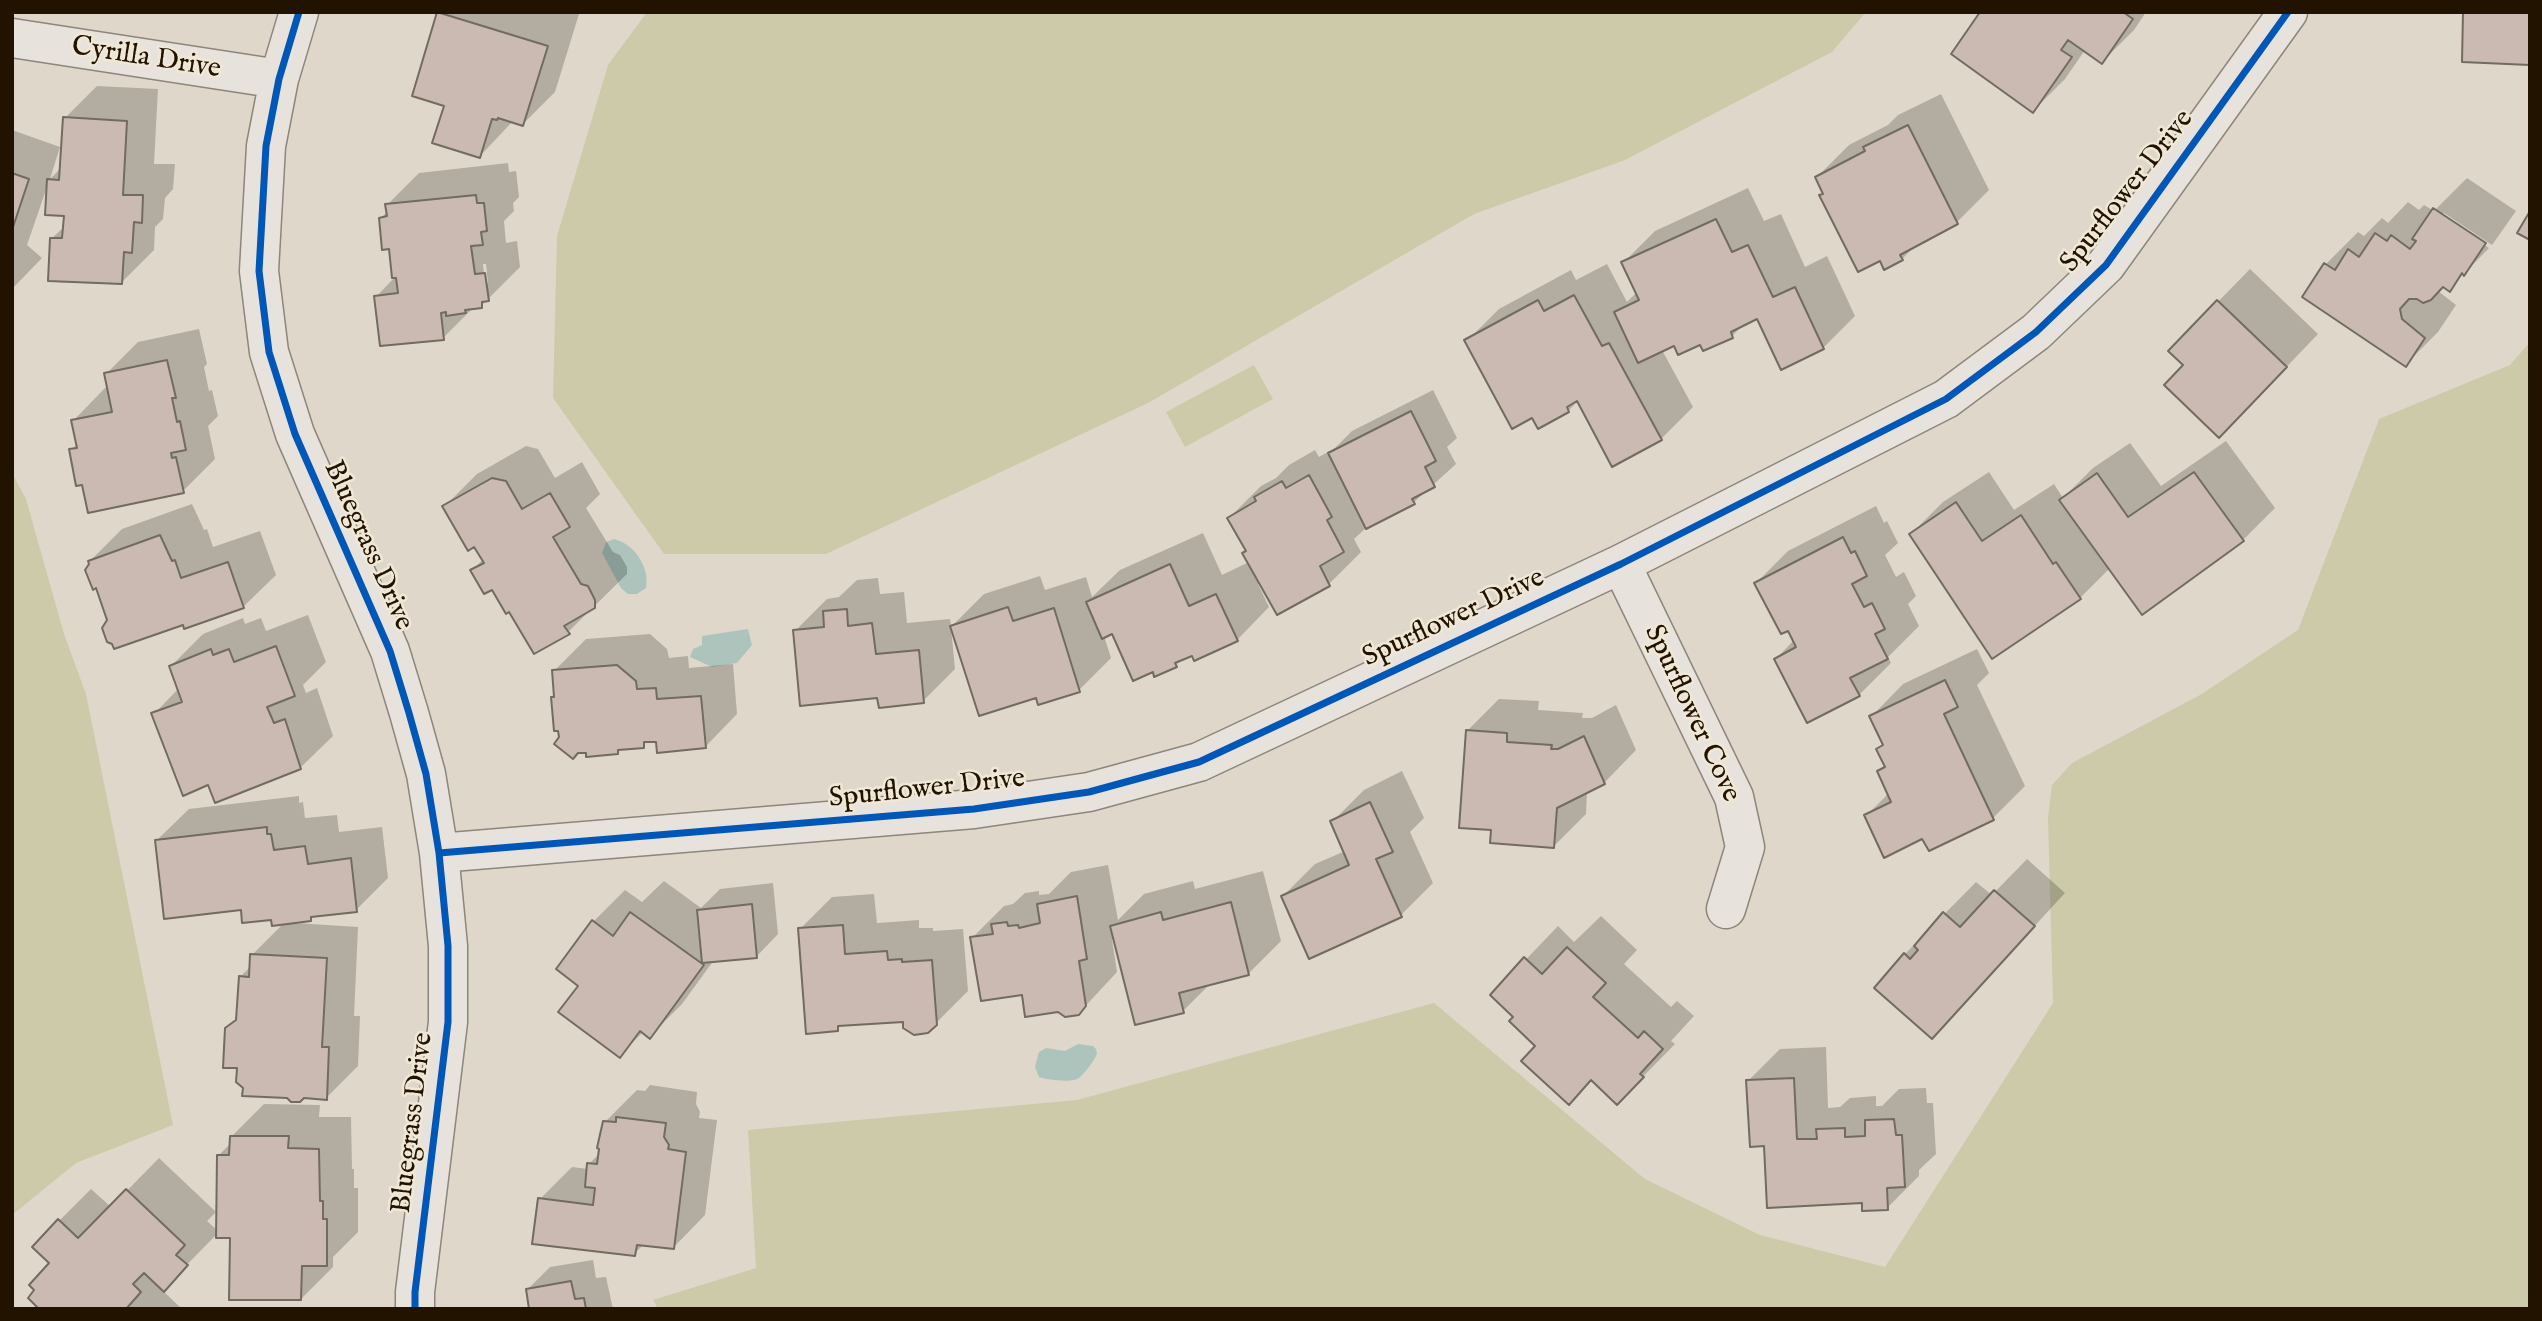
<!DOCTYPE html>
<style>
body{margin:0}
#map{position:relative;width:2542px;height:1321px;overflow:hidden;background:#dfd8ca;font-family:"IM FELL English",serif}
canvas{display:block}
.frame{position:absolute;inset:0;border:14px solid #221300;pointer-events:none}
</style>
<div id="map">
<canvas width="2542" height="1321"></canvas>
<div class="frame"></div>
</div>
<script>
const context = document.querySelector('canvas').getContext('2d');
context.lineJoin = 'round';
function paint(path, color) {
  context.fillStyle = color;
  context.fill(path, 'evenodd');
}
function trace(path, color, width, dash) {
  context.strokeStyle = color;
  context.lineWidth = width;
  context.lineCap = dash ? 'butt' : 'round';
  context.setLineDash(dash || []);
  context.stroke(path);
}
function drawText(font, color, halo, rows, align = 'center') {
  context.font = font + ' "IM FELL English",serif';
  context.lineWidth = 5;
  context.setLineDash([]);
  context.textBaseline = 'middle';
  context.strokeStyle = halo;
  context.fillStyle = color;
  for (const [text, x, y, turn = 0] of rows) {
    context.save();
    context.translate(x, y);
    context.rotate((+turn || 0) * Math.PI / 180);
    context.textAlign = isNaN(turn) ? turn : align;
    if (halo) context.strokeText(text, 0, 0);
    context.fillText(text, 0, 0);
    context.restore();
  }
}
paint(new Path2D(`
 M647,12H1866L1832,52L1625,160L1474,214L1148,403L826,554H664L553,398L557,236L608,65Z
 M2530,342V1309H658L653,1300L756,1268L748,1130L1077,1100L1434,1003L1645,1179L1760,1235L1885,1267L2053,1003L2048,817L2052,785L2072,763L2200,695L2298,630L2379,419L2510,365Z
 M1254,365L1273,399L1185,447L1166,412Z
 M12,473L26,499L64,634L86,694L173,1125L76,1163L12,1215Z`), '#cccaa9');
paint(new Path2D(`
 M614,539C635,544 650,568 646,588L637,594H628L621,588L602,553L606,542Z
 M748,629L752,645L737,663L712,667L690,657L693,649L702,645V636Z
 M1078,1044L1093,1046L1096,1049L1097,1054C1094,1061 1085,1073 1079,1078C1073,1083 1047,1080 1039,1077L1035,1067L1039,1052L1046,1048L1065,1051Z`), '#adc4bc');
paint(new Path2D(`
 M440,12H572L579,14L555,92L523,124L513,121L480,156L446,104Z
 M1983,12H2146L2134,30L2102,62L2085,50L2065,79L2033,111Z
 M97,86L158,89L154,164H175L173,189L165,198L163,219L155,227L154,250L122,282L52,238L65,226V215L47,187L27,245L42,258L12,289V130L60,147L50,179L62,167L65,118Z
 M1941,94L1989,190L1957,222L1916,245L1902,259H1881L1821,196L1824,193L1817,177L1849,145L1888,125L1898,115Z
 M508,163L509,172L516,171L519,197L513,203L514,211L504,221L506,243L517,241L520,267L481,306L474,307L443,338L376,297L394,278L391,247L380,219L388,211L387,205L419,173ZM483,264H486L488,283H485Z
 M2467,178L2516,211L2492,245L2444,213L2441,216L2489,248L2449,289L2444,286L2438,291L2456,305L2438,332L2406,364L2326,264L2358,232L2364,236L2382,218L2388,223L2408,202L2419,210L2424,205L2434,211Z
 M1748,188L1764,221L1781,214L1805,267L1827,256L1855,316L1823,348L1758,317L1745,323L1732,336L1701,343L1675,344L1662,350L1693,407L1661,439L1579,400L1568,411L1533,415L1467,341L1499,309L1571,270L1576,280L1607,264L1627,302L1637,292L1623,263L1655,231Z
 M2250,269L2318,334L2251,404L2185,365L2170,351Z
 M199,329L207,364L204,367L209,391L212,390L218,416L208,426L215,459L183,491L83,483L71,450L78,443L73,421L105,388H109L106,374L138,342Z
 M1433,390L1457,438L1447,447L1456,464L1414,502L1368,526L1354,539L1361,552L1329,584L1278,613L1261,583L1258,584L1269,607L1237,640L1193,653L1184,657L1176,665L1155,674L1113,632L1104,636L1111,658L1079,690L1037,696L951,628L955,669L923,701L879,696L795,631L827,599L839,597L857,580L878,578L880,594L904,592L907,623L950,619L951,627L984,594L1040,576L1045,590L1086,577L1092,597L1120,570L1203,533L1222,575L1249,562L1247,551L1229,518L1261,486L1276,478L1289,465L1315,450L1319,457L1335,448L1352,431Z
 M2226,441L2275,508L2243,540L2110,568L2080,598L1911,534L1943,502L1989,472L2014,510L2054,484L2063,498L2093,468L2130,443L2161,486Z
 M526,446L538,449L555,478L582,462L600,494L586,508L613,552L620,555L627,567V574L568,632L492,588L472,571L483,559L445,506L477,474Z
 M192,504L204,530L207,529L213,547L260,531L276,575L243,607L184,623L109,620L90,561L122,529Z
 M1876,506L1884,523L1887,521L1898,543L1885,555L1896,577L1904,572L1916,596L1908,604L1919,626L1888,657L1891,663L1859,695L1776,659L1794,640L1756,583L1788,551Z
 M308,615L326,662L303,685L306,693L317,688L333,736L300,768L209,783L154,714L179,688L171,666L203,634L243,618L245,624L261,618L266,631Z
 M650,634L667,649L669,658L688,656L689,668L733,664L737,714L705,747L658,740H648L643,746L622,748L617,752L588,751L561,738L552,698L556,694L554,671L586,639Z
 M1977,649L1989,673L1977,685L2025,786L1993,818L1929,849L1923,837L1866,816L1889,793L1879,771L1886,764L1878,749L1884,743L1871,717L1903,684Z
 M1499,699L1539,701L1538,710L1583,713L1582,718H1592L1616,705L1636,750L1604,783L1587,791L1586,814L1554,846L1493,828L1467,731Z
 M1402,771L1424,818L1410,832L1433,883L1401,915L1310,957L1283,896L1315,864L1345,851L1332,822L1364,790Z
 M299,796V803L303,802L305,818L337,815L339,832L382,827L388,878L356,910L315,915L311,919L296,921V923L358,927L354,1016H360L358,1066L326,1098L288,1097L244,1087L227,1029L238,1018L240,977L251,966L252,955L284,923L242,908L156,841L189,809Z
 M2027,859L2065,893L1932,1037L1905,954L1976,882L1992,895Z
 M1108,865L1118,920L1144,894L1193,881L1195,889L1263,871L1281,941L1248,974L1211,983L1183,1011L1115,938L1112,939L1117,972L1078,1014L1023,993L972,938L1004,906L1013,904L1025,893L1039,891V895L1049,894L1071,872Z
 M664,881L701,908L720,889L773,883L778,934L757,956L714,960L682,1004L650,1036L644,1031L620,1055L580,986L593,922L625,890L642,902Z
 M874,894L877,923L919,920V928H933V931L963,929L968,991L927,1032L905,1020L842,1024L837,1030L800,929L832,897Z
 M1601,916L1637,950L1624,964L1671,1007L1677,1001L1694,1016L1671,1041L1675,1044L1617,1103L1592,1079L1569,1103L1538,1046L1516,1017L1492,995L1558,926L1574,942Z
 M1826,1047L1828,1108L1840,1107L1850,1098L1876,1096V1106H1882L1899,1089L1926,1088L1927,1103H1933L1936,1154L1919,1170V1176L1887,1208L1863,1202L1765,1144L1748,1081L1780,1049Z
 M650,1085L697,1092L696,1104L700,1112L699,1118L717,1120L705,1215L673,1248L644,1244L634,1254L540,1199L572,1167L588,1169L589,1164L600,1153L605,1122L637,1090L645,1091Z
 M264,1104L320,1105L319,1117H351L352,1169H354V1188H358V1232L333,1257V1267L301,1299L232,1236H215L162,1290L182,1309H41L59,1221L91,1189L111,1207L159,1158L216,1212L207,1221L218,1231V1156L231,1143L232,1136Z
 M593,1260L596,1278L606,1277L613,1309H531L528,1289L550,1267Z`), '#0003');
const building = new Path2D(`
 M437,12L548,46L523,126L498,118L497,120L492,119L480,158L432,143L444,106L412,96Z
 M1980,12H2123L2133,19L2102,64L2068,40L2061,50L2072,57L2033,113L1951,54Z
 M2463,12H2530V65L2462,62Z
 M63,117L127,121L123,195H143L142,223L134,222L132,253L124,252L122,284L48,281L50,238H62L64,216L45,215L47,179L59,180Z
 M1908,125L1958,224L1900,255L1903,260L1884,270L1880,261L1858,272L1819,195L1823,194L1815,177L1865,151L1863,147Z
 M12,173L29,179L12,230Z
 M476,195L477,203H484L487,231L481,232L483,245L471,246L475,274L485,273L489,301L482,302V308L465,310L466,313L446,316V312L441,313L444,340L380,346L374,296L398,293L396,278H392L389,249L382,250L379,218L387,216L385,204Z
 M2433,208L2486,243L2464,276L2462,273L2450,292L2443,287L2431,300L2423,303L2417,299H2409L2400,309L2402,319L2425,338L2406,367L2302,297L2324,263L2335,270L2348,249L2359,257L2375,233L2387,241L2391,235L2410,249L2416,241L2412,239Z
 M2530,211V240L2517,233Z
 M1716,219L1732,252L1748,245L1773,297L1795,287L1824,349L1781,370L1757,319L1731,332L1733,338L1703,351L1700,345L1678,355L1674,346L1638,363L1614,312L1639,300L1621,262Z
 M1574,295L1602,346L1609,343L1662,440L1612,467L1577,401L1567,407L1569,412L1538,429L1532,418L1512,429L1464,340L1538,300L1544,311Z
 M2217,300L2287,367L2219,438L2164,385L2183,365L2168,351Z
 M167,360L176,398H172L177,422L180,421L186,450L171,453L172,458L176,457L184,493L88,513L82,485L76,486L69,449L77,448L71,420L112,412L104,373Z
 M1411,411L1436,461L1425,467L1435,487L1412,499L1415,504L1366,529L1328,453Z
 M2194,472L2244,541L2142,615L2059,500L2097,473L2128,517Z
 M1309,475L1332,517L1327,520L1344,552L1320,566L1330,586L1277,615L1242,553L1246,551L1227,518L1256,501L1254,497L1282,481L1286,488Z
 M492,478L506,481L522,509L550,493L570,527L553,537L581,584L588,586L595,600V608L564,626L570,634L534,654L509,612L506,614L492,590L484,594L470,570L484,563L474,547L468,551L442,506Z
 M1956,502L1982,541L2021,515L2053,564L2056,562L2081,599L1992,659L1909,534Z
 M160,535L172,561L175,560L181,578L228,562L244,608L184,629L183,625L114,649L112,644L107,642L102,628L107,620L96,588L93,590L85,570L89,564L88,561Z
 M1843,537L1851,553L1855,551L1867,576L1852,584L1864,607L1872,603L1885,629L1875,634L1888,659L1850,678L1860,696L1807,723L1774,659L1796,647L1788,631L1781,634L1754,583Z
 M1170,564L1189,606L1216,594L1238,641L1194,661L1192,656L1175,663L1177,667L1154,677L1153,672L1133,681L1112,634L1102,639L1086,602Z
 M1008,607L1013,621L1054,608L1080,692L1038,705L1036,698L979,716L950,626Z
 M847,609L848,626L872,623L876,654L919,650L924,703L879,708L877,698L800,706L793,630L824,627L823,611Z
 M276,646L295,696L267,707L274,723L285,719L301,769L215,803L208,785L183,796L151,713L182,702L169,666L211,649L213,655L229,649L234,662Z
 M617,665L636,681L637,689L656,688L657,699L701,696L706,748L657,753L656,742H644V748L618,750V754L586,757V753H578L573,759L554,744L559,737L558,731H554L551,697H554L552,670Z
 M1945,680L1958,707L1944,714L1994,820L1929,851L1922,839L1884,858L1864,815L1891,802L1877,771L1885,767L1876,749L1883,745L1869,716Z
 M1466,730L1507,733V742L1552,745L1551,749H1558L1584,736L1605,784L1557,808L1554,848L1490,843L1491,830L1459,828Z
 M1370,802L1393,852L1376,859L1402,917L1309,959L1281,896L1349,865L1330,821Z
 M267,827V834H271L274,850L305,846L308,864L351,858L357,912L311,917V921L272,926L271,920L242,923L241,910L164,919L155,840Z
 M1994,890L2035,926L1932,1039L1874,988L1904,953L1910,959L1918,950L1914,946L1943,912L1960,927Z
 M1077,896L1087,959L1079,961L1086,1006L1079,1015L1065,1017L1058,1012L1025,1017L1022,995L981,1001L970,937L993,934L991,924L1007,922L1008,926L1018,925L1019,928L1040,923L1037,904Z
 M1231,902L1249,975L1179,993L1184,1013L1135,1025L1110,926L1161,912L1163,920Z
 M752,904L757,958L702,963L697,910Z
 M630,912L704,965L650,1039L640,1031L620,1058L558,1012L578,986L556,969L592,920L613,936Z
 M843,925L845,954L887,951L888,960L902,959V962L932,960L937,1025L928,1033L914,1035L903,1028V1022L838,1026V1031L806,1034L798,928Z
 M1567,947L1606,983L1593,997L1638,1038L1644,1031L1663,1049L1640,1074L1644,1077L1617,1105L1591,1080L1569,1105L1521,1061L1535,1046L1509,1021L1513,1017L1490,995L1524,957L1542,974Z
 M250,954L327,958L322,1047H329L327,1100L304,1098L300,1102H291L287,1098L242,1096L243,1088L236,1082L237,1068H223L225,1028L236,1020L239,976L249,977Z
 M1794,1078L1797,1139H1817L1816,1129L1845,1128V1137L1865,1136V1120L1894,1119L1896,1135H1902L1905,1187L1887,1188L1888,1210L1862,1211V1203L1767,1208L1764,1146L1750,1147L1746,1080Z
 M616,1117L666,1123L664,1137L669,1145L668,1149L686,1152L674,1249L637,1245L635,1256L532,1244L538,1198L593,1205L595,1188L585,1187L587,1163L597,1164L599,1149L597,1148L603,1121L616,1122Z
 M230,1136H289L288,1148L319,1149L320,1201H323V1219H327V1266H302L301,1300H229L230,1238H216L217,1155H229Z
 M126,1189L185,1245L176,1255L188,1265L164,1292L144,1273L133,1284L141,1292L126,1309H39L28,1298L34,1290L29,1285L49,1263L32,1247L58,1219L78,1238Z
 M571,1281L575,1299L584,1298L586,1309H529L526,1289Z`);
paint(building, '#cbbab1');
trace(building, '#716b61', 2);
const minor = new Path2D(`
 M299,12L279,79L266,146L259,271L269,352L295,434L390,651L409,713L426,774L439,853L448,946V1022L415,1292V1309
 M12,38L279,79
 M1621,564L1734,797L1745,847L1726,909
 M439,853L974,809L1089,792L1199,762L1621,564L1946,399L2036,332L2106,265L2288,12`);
trace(minor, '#8c867c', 41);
trace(minor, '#e7e3dc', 38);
trace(new Path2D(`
 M299,12L279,79L266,146L259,271L269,352L295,434L390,651L409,713L426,774L439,853L448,946V1022L415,1292V1309
 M439,853L974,809L1089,792L1199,762L1621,564L1946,399L2036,332L2106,265L2288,12`), '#0057b8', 7);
drawText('28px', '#221300', '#f0e8d7', [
 ["Cyrilla Drive",146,59,9],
 ["Spurflower Drive",2128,192,-52],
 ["Bluegrass Drive",367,546,66],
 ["Spurflower Drive",1454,619,-25],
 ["Spurflower Cove",1691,714,65],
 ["Spurflower Drive",927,790,-6],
 ["Bluegrass Drive",414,1123,-83]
]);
</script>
